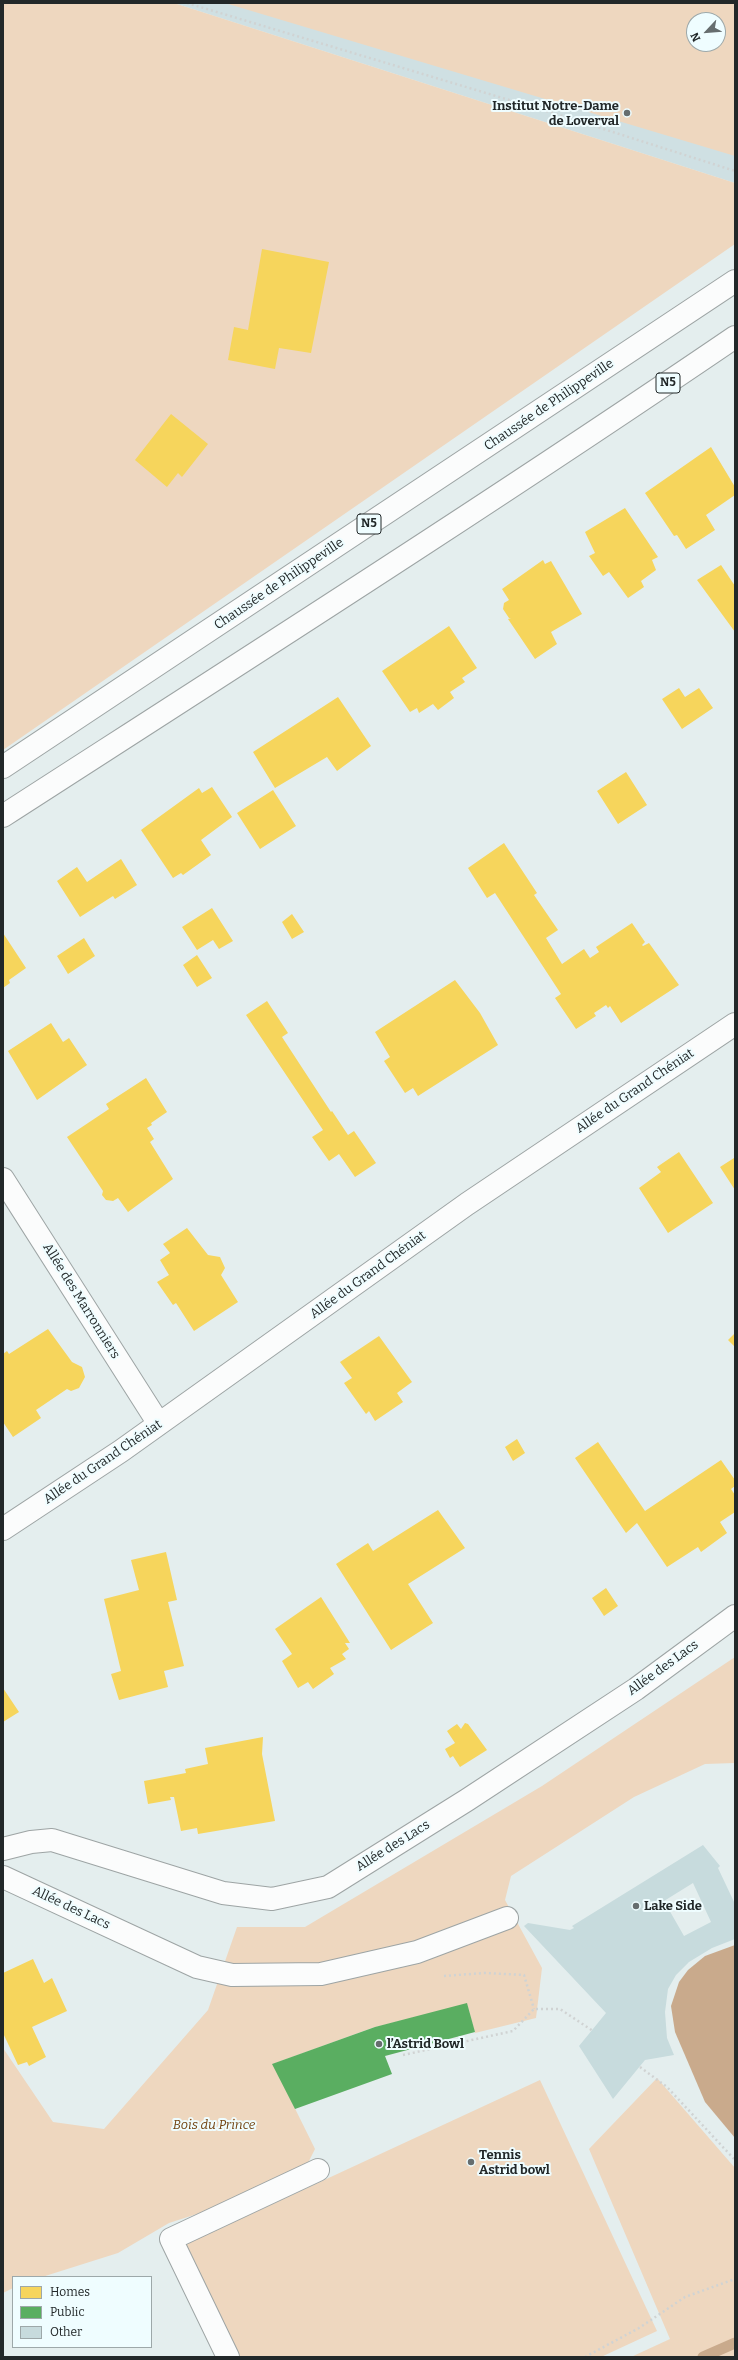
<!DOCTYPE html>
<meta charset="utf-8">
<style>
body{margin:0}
#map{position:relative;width:738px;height:2360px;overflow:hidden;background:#e4eeee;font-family:Bitter,serif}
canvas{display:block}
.frame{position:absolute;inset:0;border:4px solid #222829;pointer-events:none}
.legend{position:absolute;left:12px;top:2276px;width:140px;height:72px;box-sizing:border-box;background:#effdff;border:1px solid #9da8a9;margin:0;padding:5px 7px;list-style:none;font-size:12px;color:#222829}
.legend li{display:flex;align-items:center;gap:8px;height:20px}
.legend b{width:20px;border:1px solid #9da8a9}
.north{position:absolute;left:686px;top:12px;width:40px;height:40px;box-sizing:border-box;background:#effdff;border:1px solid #9da8a9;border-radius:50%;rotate:244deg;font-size:11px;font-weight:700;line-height:16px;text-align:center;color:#222829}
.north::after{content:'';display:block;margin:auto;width:14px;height:18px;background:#666d6e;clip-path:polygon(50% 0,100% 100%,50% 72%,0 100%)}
</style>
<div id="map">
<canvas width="738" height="2360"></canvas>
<div class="frame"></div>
<ul class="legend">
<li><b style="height:11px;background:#f6d55c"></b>Homes</li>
<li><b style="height:11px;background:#5aae61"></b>Public</li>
<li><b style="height:11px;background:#c7dbdd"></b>Other</li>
</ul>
<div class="north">N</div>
</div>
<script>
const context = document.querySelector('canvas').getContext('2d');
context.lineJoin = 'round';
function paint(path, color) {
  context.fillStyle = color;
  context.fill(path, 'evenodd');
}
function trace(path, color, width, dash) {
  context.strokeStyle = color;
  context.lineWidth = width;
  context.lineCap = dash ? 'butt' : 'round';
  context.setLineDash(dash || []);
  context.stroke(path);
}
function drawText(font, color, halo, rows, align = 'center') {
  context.font = font + ' Bitter,serif';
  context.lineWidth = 4;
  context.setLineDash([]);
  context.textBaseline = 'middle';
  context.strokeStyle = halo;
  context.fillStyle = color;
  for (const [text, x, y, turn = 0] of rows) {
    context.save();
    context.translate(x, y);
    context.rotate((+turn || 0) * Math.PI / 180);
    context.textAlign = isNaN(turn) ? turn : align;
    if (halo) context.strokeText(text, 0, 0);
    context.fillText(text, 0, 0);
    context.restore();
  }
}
paint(new Path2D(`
 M174,3H735V183ZM694,20H718V44H694Z`), '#cfe0e3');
paint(new Path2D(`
 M3,3H174L735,183V244L3,750Z
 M225,3H735V156ZM694,20H718V44H694Z
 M735,1657V1763L705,1764L634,1797L511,1876L505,1900L542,1968L536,2018L475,2033L467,2004L372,2028L273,2064L315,2149L302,2175L231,2203L169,2223L118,2253L42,2277H13V2288L3,2293V2048L53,2122L104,2129L208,2010L237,1927H305L542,1786Z
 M657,2078L735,2168V2357H631L670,2339L589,2149Z
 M540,2080L657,2331L601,2357H237L184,2245Z`), '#eed7bf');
paint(new Path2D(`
 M735,1945V2138L705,2102L675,2032L671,2006L679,1982L688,1970L705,1956Z`), '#c9aa8c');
paint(new Path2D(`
 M262,249L329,262L311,353L279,348L275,369L228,360L234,327L248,330Z
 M171,414L208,444L182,477L178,473L167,487L135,460Z
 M711,447L735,487V495L706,515L715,530L686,549L677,535L674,536L645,493Z
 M625,508L658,557L652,560L656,570L641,581L644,587L628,598L609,572L603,576L589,556L595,553L585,532Z
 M543,560L545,564L551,561L582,614L551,632L557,644L535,659L508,619L511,618H509L503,609L504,603L509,600L502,589Z
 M721,565L735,586V632L697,580Z
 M449,626L477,668L462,678L465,682L450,692L454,698L438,710L433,704L419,713L417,708L410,712L382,671Z
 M679,688L685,697L699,688L713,708L682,729L662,699Z
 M338,697L371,746L337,771L327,757L275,788L253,752Z
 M626,772L647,805L618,824L597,791Z
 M212,787L232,817L201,840L211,855L183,875L181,873L173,878L141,830L199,788L202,793Z
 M273,790L296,826L260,849L237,813Z
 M504,843L537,893L534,895L558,930L546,938L562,964L584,949L590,958L599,952L596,947L632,923L645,942L642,945L643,946L649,943L679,985L621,1023L610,1006L608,1008L606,1005L594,1013L596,1016L576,1029L555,998L561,994L495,893L487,898L468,868Z
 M121,859L137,885L115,899L113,896L80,917L57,881L77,867L87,882Z
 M212,908L233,941L219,949L213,940L197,950L182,927Z
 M292,914L304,932L292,939L282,922Z
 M3,933L26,968L9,980L10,983L3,988Z
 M84,938L95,956L68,974L57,956Z
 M197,955L212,978L197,987L183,965Z
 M455,980L480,1013L498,1045L418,1096L413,1088L405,1093L384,1061L390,1057L375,1032Z
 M267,1001L288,1033L282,1037L331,1112L332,1111L348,1135L354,1131L376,1163L355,1177L339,1154L329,1161L312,1137L323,1130L246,1015Z
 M51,1023L63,1042L69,1038L87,1065L37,1100L8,1051Z
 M146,1078L167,1112L151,1123L152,1125L147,1128L154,1139L150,1142L173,1179L128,1212L118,1198L113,1201L106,1200L102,1195L103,1191L67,1137L109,1109L106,1104Z
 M679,1152L713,1203L668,1233L639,1188L661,1172L657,1167Z
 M734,1158L735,1159V1190L720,1167Z
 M187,1228L208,1255L220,1257L225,1268L221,1275L238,1302L194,1331L176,1303L173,1305L157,1282L169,1275L160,1260L170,1253L163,1244Z
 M48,1329L72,1362L82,1367L85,1377L79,1388L71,1391L67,1389L36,1410L41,1418L13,1437L3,1422V1354L7,1351L9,1354Z
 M735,1333V1347L728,1340Z
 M379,1336L412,1382L397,1393L403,1402L375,1421L369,1411L366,1414L344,1383L352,1378L340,1362Z
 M517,1439L525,1453L513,1461L505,1447Z
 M598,1442L645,1511L721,1460L735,1480V1486L731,1489L735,1495V1512L720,1522L727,1533L701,1552L698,1547L667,1567L637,1523L626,1533L575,1458Z
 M438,1510L465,1548L408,1584L433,1623L391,1650L336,1564L368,1543L373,1551Z
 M166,1552L177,1600L168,1602L184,1666L164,1671L168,1687L119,1700L111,1674L121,1671L104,1599L139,1590L131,1560Z
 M606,1588L618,1606L604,1616L592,1598Z
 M321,1597L350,1643H345L349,1649L342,1654L346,1659L330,1668L334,1674L313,1689L308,1682L298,1688L282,1661L292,1654L275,1629Z
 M3,1688L19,1712L3,1722Z
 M465,1723L468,1724L487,1750L460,1767L453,1756L450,1758L445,1749L455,1743L447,1731L457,1724L461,1729Z
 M263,1737L262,1754L275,1821L198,1834L197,1828L181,1831L174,1797H170L171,1800L148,1804L144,1781L186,1773L185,1769L208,1764L205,1748Z
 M33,1959L44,1983L52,1978L67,2011L32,2027L46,2057L29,2066L27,2062L18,2065L3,2033V1973Z`), '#f6d55c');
paint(new Path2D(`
 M467,2003L475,2032L385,2056L392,2074L295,2109L272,2064L375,2027Z`), '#5aae61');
trace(new Path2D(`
 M703,2357L735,2343`), '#c9aa8c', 11);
paint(new Path2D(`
 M703,1845L720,1866L718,1868L735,1904V1939L712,1948L689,1962L676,1975L668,1989L665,2012L667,2038L674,2055L645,2060L613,2099L579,2046L606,2013L524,1926L528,1923L570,1930L574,1928L572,1926ZM693,1883L711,1922L684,1936L664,1901Z`), '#c7dbdd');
const minor = new Path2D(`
 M3,1179L159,1424
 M3,1529L121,1451L467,1204L735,1024
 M3,1849L31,1842L52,1840L223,1893L272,1899L328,1887L467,1800L636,1689L735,1616
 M3,1877L197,1967L232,1975L321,1974L417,1952L507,1918
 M228,2357L171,2239L318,2170`);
const major = new Path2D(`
 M3,767L735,281
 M3,816C248,658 494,501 735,337`);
trace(minor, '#9da4a4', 24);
trace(major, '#9da4a4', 24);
trace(new Path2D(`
 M187,3L569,118L735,171
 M444,1976L484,1973L524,1975L534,2009
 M403,2055L513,2031L534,2009H560L593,2031
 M640,2067L667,2087L735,2160
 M585,2357L639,2328L685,2297L735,2279`), '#d0d3d3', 2.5, [2, 3]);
trace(minor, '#fbfcfc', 22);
trace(major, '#fbfcfc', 22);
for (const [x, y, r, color] of [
 [627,113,4,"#666d6e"],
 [636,1906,4,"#666d6e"],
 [379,2044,4,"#666d6e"],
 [471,2162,4,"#666d6e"]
]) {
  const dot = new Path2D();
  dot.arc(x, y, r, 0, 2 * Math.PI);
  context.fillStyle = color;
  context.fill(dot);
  trace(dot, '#effdff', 1.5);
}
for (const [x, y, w] of [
 [668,383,24],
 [369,524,24]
]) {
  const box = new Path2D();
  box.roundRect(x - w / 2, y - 10, w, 20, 3);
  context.fillStyle = '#effdff';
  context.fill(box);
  trace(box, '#222829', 1);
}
drawText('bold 12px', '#222829', null, [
 ["N5",668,383],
 ["N5",369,524]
]);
drawText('bold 13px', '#222829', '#effdff', [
 ["Institut Notre-Dame",619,106,"right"],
 ["de Loverval",619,121,"right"],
 ["Lake Side",644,1906],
 ["l’Astrid Bowl",387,2044],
 ["Tennis",479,2155],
 ["Astrid bowl",479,2170]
], 'left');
drawText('13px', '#222829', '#effdff', [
 ["Chaussée de Philippeville",549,405,-34],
 ["Chaussée de Philippeville",279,584,-34],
 ["Allée du Grand Chéniat",635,1091,-34],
 ["Allée du Grand Chéniat",368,1275,-36],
 ["Allée des Marronniers",81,1301,58],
 ["Allée du Grand Chéniat",103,1462,-34],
 ["Allée des Lacs",663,1668,-36],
 ["Allée des Lacs",393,1846,-32],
 ["Allée des Lacs",71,1908,25]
]);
drawText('italic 13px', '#734411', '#effdff', [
 ["Bois du Prince",214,2125]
]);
</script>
